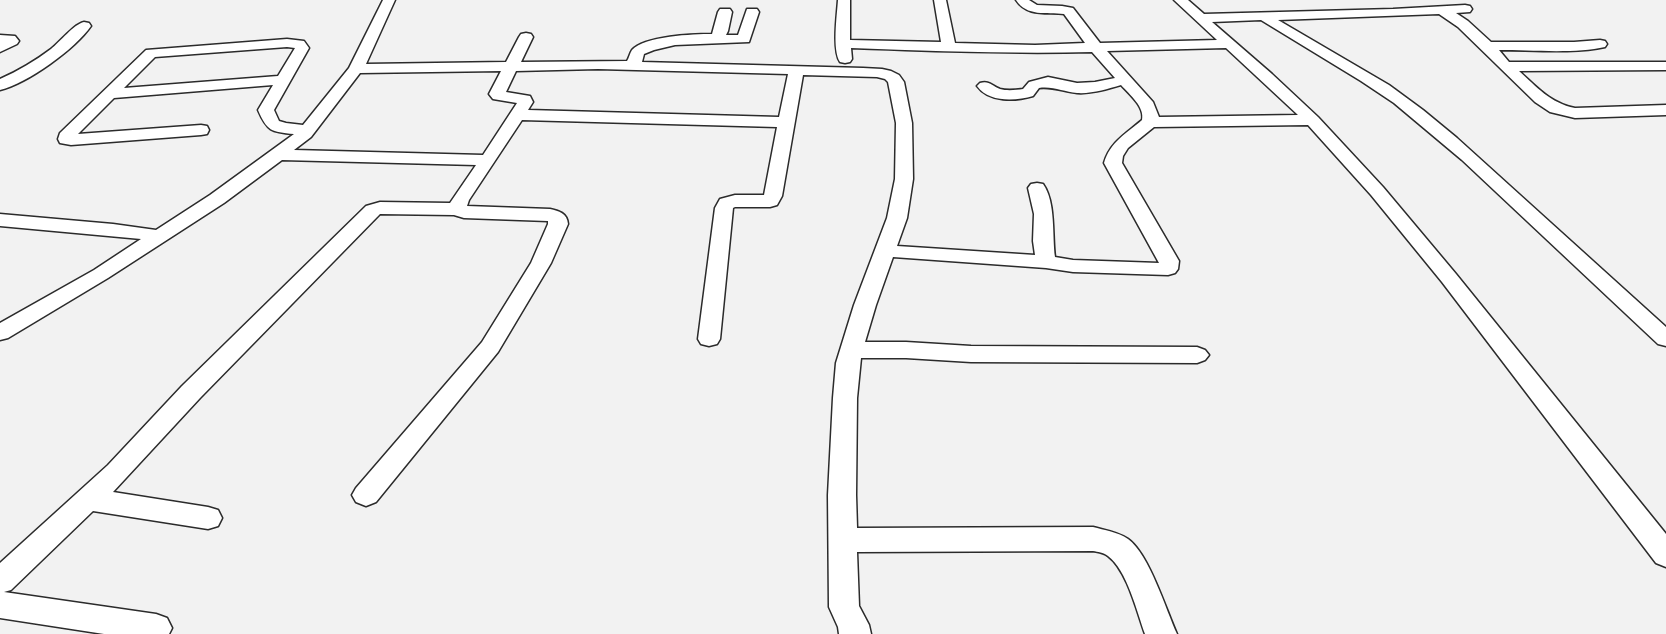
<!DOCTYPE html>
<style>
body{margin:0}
canvas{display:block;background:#f2f2f2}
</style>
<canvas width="1666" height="634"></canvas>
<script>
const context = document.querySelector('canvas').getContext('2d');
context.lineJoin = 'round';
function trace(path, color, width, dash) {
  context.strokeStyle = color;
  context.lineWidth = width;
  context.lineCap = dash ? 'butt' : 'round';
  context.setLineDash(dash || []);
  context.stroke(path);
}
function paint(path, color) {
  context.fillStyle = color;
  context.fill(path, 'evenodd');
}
const minor = new Path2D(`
 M383,0H395L366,64L506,62L519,37L521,34L526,33L531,34L533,37L521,62L627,61C629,58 630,53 632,50C645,36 693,34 712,34L718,12L720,9H730L732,12L728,31L726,35H738L747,9H757L759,12L749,42L675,45L654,50L644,54L642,62L863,68L882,69L891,71L899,75L904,82L912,123L913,179L907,218L897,246L1035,255L1033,241L1034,214L1028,188L1031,184L1037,183L1043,184C1056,202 1052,236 1055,257L1073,260L1159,263L1104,163C1110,142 1127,133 1142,120C1145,107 1130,95 1121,85C1107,89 1092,94 1077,93C1064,92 1053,86 1039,88L1033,96C1016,101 989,103 977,86L980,83C989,80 992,86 1000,89C1007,91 1016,90 1023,89L1029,82L1048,77L1077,83L1095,82L1115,78L1092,52C1011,54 931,51 851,48L852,59L850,62L845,63L840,62C832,50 837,15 838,0H850V40L941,42L934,0H946L955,43L1035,45L1085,43L1064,14C1046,12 1027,17 1016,0H1029L1037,5L1062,6L1073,8L1100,43L1217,40L1174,0H1188L1204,14L1393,9L1465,5L1470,6L1472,9L1470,12L1456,13L1468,21L1491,42H1574L1600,40L1605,41L1607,44L1605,47C1576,54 1530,50 1499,50L1509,62H1666V70L1519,71C1537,87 1550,103 1575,108L1666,105V115L1575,118L1550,112L1535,102L1458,27L1439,14L1278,20L1389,85L1423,110L1457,138L1666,327V346L1658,344L1462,160L1394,103L1361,81L1261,20L1212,22L1272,74L1318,117L1383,187L1456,274L1666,534V567L1656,563L1442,282L1371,195L1308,125L1154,127L1128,148L1123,156L1122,163L1179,261L1178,269L1175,273L1168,275L1073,272L1046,268L893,257L876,305L865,342H906L971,346L1197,347L1205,350L1209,355L1205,360L1197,363L971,362L906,358H861L857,398L856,495L857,528L1093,527C1104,530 1118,532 1128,539C1149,554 1166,610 1177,634H1145C1137,612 1127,570 1108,556C1103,552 1098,552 1093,551L857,552L859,606L869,625L871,634H839L838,627L829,607L828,495L833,398L836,363L854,305L887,218L895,179L896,123L888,82L885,79L877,77L803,75L782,196L777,205L770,207H735L733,208L720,339L717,344L709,346L701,344L698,339L715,208L720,199L735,195H764L777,127L522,120L469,200L467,206L550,209C559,211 567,213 568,224L551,263L498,352L376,502L366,506L356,502L352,495L356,488L482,342L531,263L548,224V221L464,218L454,215L380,214L200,398L113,492L208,507L218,510L222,518L218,526L208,529L93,511L11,590L4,592L156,614L167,618L172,628L169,634H104L0,618V563L108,465L182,386L366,206L380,202L450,203L476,165L282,160L224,203L108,278L8,338L0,340V323L94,270L141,239L0,226V214L113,224L156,230L210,195L294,134C271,132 267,131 258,110L273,85L114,98L78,134L201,125L207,126L209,130L207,134L201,135L71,145L60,143L58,139L60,133L146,50L287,39L304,41L309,48L274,110L279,121L286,123L303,125L349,68ZM287,47L295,48L278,76L124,88L155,57ZM1226,48L1298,115L1159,117L1153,102L1107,51ZM598,69L788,74L779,117L528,110L533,102L530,96L506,92L516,71ZM501,71L489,94L493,99L517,103L483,155L294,150L311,137L360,73Z
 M84,22L89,23L91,26C75,49 28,83 0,90V79C18,71 35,61 51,49C60,42 74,24 84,22Z
 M0,35L15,36L19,41L17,44L0,52Z`);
trace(minor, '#2b2b2b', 3);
paint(minor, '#fff');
</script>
